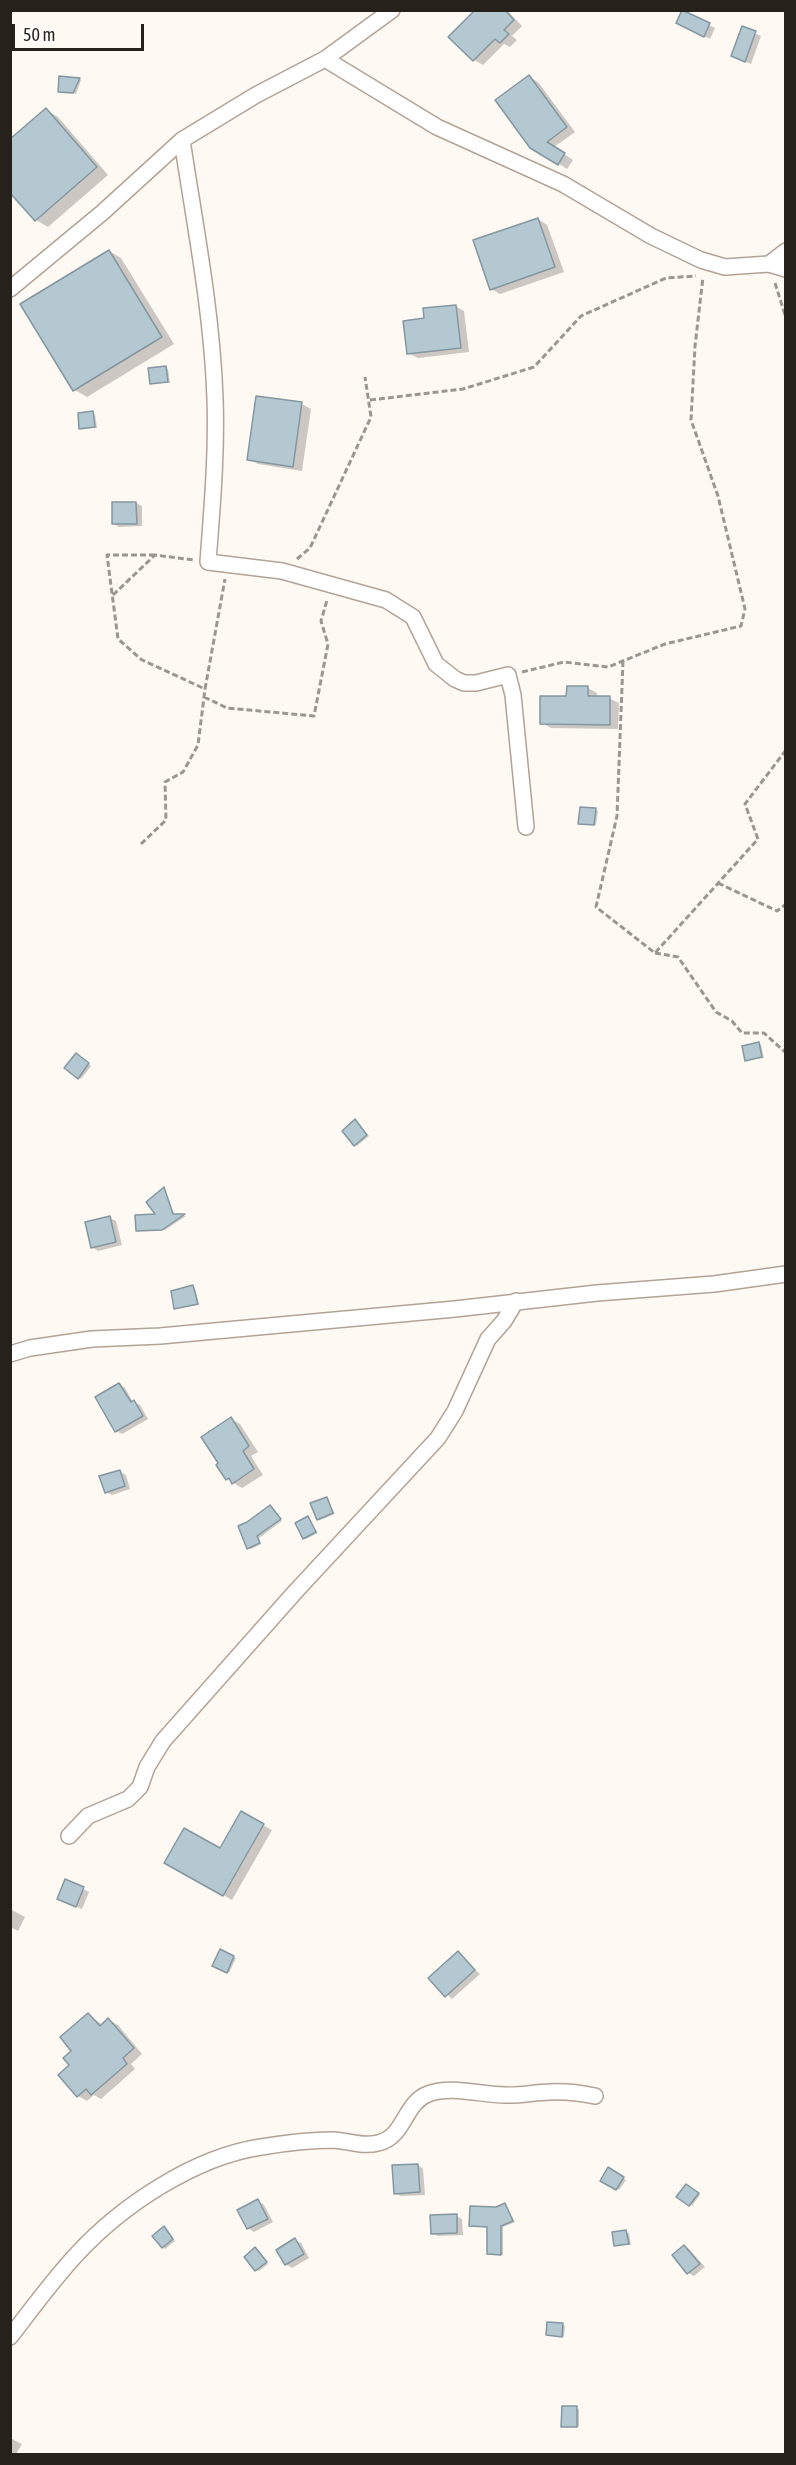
<!DOCTYPE html>
<style>
body{margin:0}
#map{position:relative;width:796px;height:2465px;overflow:hidden;background:#fff9f3;font-family:"Asap Condensed",sans-serif}
canvas{display:block}
.frame{position:absolute;inset:0;border:12px solid #27211c;pointer-events:none}
.scale{position:absolute;left:12px;top:24px;width:132px;height:27px;box-sizing:border-box;border:3px solid #27211c;border-top:0;padding-left:8px;font-size:18px;line-height:21px;white-space:nowrap;color:#27211c;-webkit-text-stroke:4px #fff;paint-order:stroke}
</style>
<div id="map">
<canvas width="796" height="2465"></canvas>
<div class="frame"></div>
<div class="scale">50 m</div>
</div>
<script>
const context = document.querySelector('canvas').getContext('2d');
context.lineJoin = 'round';
function paint(path, color) {
  context.fillStyle = color;
  context.fill(path, 'evenodd');
}
function trace(path, color, width, dash) {
  context.strokeStyle = color;
  context.lineWidth = width;
  context.lineCap = dash ? 'butt' : 'round';
  context.setLineDash(dash || []);
  context.stroke(path);
}
paint(new Path2D(`
 M477,10H507L522,26L512,36L517,40L510,47L504,44L483,65L474,60Z
 M683,12L715,28L710,39L684,26Z
 M743,28L761,36L751,64L738,59Z
 M529,77L538,82L575,132L554,147L573,160L567,169L531,146Z
 M79,79L81,80L76,94L59,91Z
 M46,110L58,117L108,175L48,227L36,220L10,191Z
 M538,219L547,225L564,272L500,294L491,289Z
 M109,251L121,258L174,344L87,397L75,390L22,304Z
 M455,306L464,311L469,352L418,358L408,353L426,320Z
 M166,367L168,369L170,383H151Z
 M258,397L302,404L311,409L302,471L258,464L249,459Z
 M93,413L95,414L97,428H81Z
 M136,503L142,506V526L119,527L113,523Z
 M588,688L597,693V697L609,698L619,703L618,729L551,728L542,723L568,697Z
 M595,809L598,811L596,825L582,824Z
 M759,1043L761,1045L764,1058L746,1060Z
 M79,1056L91,1066L81,1079L79,1077Z
 M356,1121L369,1136L357,1146L355,1145Z
 M164,1189L175,1216H186L165,1230H138L158,1216Z
 M110,1218L116,1221L122,1245L98,1251L92,1247Z
 M193,1286L195,1288L199,1305L176,1308Z
 M119,1384L125,1388L133,1402L140,1405L148,1419L122,1434L116,1431Z
 M231,1419L240,1424L258,1452L251,1456L263,1475L242,1488L227,1479Z
 M120,1472L126,1475L130,1489L112,1495L106,1492Z
 M327,1499L335,1514L320,1520L318,1519Z
 M271,1507L282,1521L259,1538L261,1544L251,1549L248,1548Z
 M308,1518L318,1533L306,1539L304,1538Z
 M241,1813L272,1830L232,1900L166,1862L220,1850Z
 M66,1881L89,1892L82,1909L65,1902Z
 M10,1909L25,1917L18,1931L10,1927Z
 M221,1951L236,1958L229,1973L214,1965Z
 M458,1953L480,1974L452,1999L430,1978Z
 M89,2015L103,2025L109,2020L118,2025L142,2054L131,2064L135,2069L101,2099L94,2095L87,2101L78,2096L73,2051Z
 M418,2165L423,2169L425,2195L401,2196L395,2193Z
 M608,2169L626,2180L619,2190L602,2180Z
 M686,2186L700,2195L692,2206L678,2197Z
 M258,2201L264,2205L273,2222L254,2232L248,2228Z
 M505,2204L515,2222L503,2227V2255H490L488,2253L489,2227L470,2225Z
 M456,2216L462,2219L463,2235L438,2236L432,2233Z
 M166,2229L175,2241L165,2249L163,2247Z
 M626,2232L629,2233L631,2245H616Z
 M295,2240L301,2243L309,2258L292,2268L286,2264Z
 M685,2246L690,2250L705,2267L694,2276L688,2273Z
 M258,2251L268,2264L259,2271L256,2270Z
 M563,2325L565,2326L564,2337L547,2335Z
 M563,2408L579,2409V2427L563,2426Z
 M10,2438L22,2444L16,2454H10Z`), '#0003');
const building = new Path2D(`
 M475,10H505L514,20L504,30L509,34L500,43L495,39L473,61L448,37Z
 M682,10L710,23L704,37L676,23Z
 M742,26L756,31L745,62L731,56Z
 M529,75L567,127L547,142L565,153L558,165L530,148L495,100Z
 M59,76L80,78L73,93L58,92Z
 M46,108L97,167L35,221L10,193V139Z
 M538,218L555,267L490,290L473,240Z
 M109,250L162,337L73,391L20,304Z
 M456,305L461,348L407,354L403,321L424,318L423,308Z
 M166,366L168,382L150,384L148,368Z
 M256,396L302,402L293,467L247,460Z
 M93,411L95,427L79,429L78,413Z
 M112,502H136L137,524H112Z
 M567,686H588V696H610V725L540,724V696H566Z
 M580,807L596,808L594,825L578,824Z
 M759,1042L762,1057L745,1061L742,1046Z
 M76,1053L89,1063L78,1079L64,1068Z
 M355,1119L367,1135L354,1146L342,1131Z
 M164,1187L173,1214H185L162,1230L136,1231L135,1215L155,1214L146,1202Z
 M110,1216L116,1242L91,1248L85,1222Z
 M193,1285L198,1304L174,1309L171,1291Z
 M119,1383L131,1402L134,1400L143,1416L115,1432L95,1397Z
 M231,1417L249,1446L243,1451L254,1469L232,1484L229,1478L226,1480L216,1465L218,1463L201,1437Z
 M120,1470L125,1486L105,1493L99,1476Z
 M327,1497L333,1513L317,1520L310,1503Z
 M270,1505L281,1519L257,1536L260,1543L247,1549L238,1526L247,1522Z
 M308,1516L316,1532L303,1539L295,1523Z
 M241,1811L264,1824L223,1896L164,1863L184,1828L220,1848Z
 M65,1879L84,1887L76,1907L57,1899Z
 M220,1949L234,1956L227,1973L212,1966Z
 M458,1951L475,1970L445,1997L428,1978Z
 M88,2013L100,2026L108,2018L134,2048L123,2058L127,2064L91,2095L86,2089L77,2097L58,2075L69,2065L63,2058L71,2051L60,2037Z
 M418,2164L420,2192L394,2194L392,2165Z
 M608,2167L624,2177L616,2190L600,2181Z
 M686,2184L699,2193L689,2206L676,2197Z
 M258,2199L268,2219L247,2229L237,2210Z
 M505,2203L513,2221L501,2226V2255L487,2254V2227L469,2226L470,2206L496,2207Z
 M457,2214V2233L431,2234L430,2215Z
 M164,2226L173,2239L162,2248L152,2236Z
 M626,2230L629,2244L614,2246L612,2232Z
 M295,2238L304,2254L285,2265L276,2250Z
 M684,2245L700,2264L687,2274L672,2255Z
 M255,2247L267,2262L255,2271L244,2257Z
 M547,2322L563,2323L562,2337L546,2335Z
 M562,2406H577V2427H561Z`);
paint(building, '#b3c8d1');
trace(building, '#8497a0', 1.5);
const minor = new Path2D(`
 M325,59L437,127L563,184L651,236L701,260L725,267L769,264L786,269
 M182,140C195,226 212,311 215,398C217,453 212,508 208,562L282,571L386,600L413,617L436,664L455,679L464,683H476L508,675L513,695L526,827
 M769,264L786,251
 M10,289L103,212L182,140L256,95L325,59L392,10
 M10,1354L30,1348L92,1339L160,1336L455,1309L597,1293L714,1284L786,1274
 M69,1836L88,1816L128,1799L140,1787L147,1767L163,1741L296,1591L438,1438L455,1411L488,1339L504,1321L516,1301
 M10,2337C31,2310 52,2281 76,2255C121,2206 194,2157 261,2147C285,2143 309,2140 333,2140C349,2141 362,2147 378,2143C405,2137 404,2103 428,2094C451,2085 481,2095 505,2095C520,2096 535,2092 550,2092C566,2091 580,2093 595,2096`);
trace(minor, '#b2a396', 18);
trace(new Path2D(`
 M775,283L786,318
 M370,400L463,389L534,367L581,316L666,278L696,276
 M155,555H107L118,639L142,660L205,689L225,579
 M297,559L310,548L371,417L365,377
 M113,595L155,555L194,560
 M623,661L617,816L596,907L655,953L758,839L745,804L786,750
 M522,672L564,662L608,667L665,644L741,626L745,609L718,496L691,420L695,346L703,277
 M204,697L227,708L314,716L328,644L321,621L327,600
 M141,844L166,820L165,782L183,772L198,745L205,689
 M718,883L777,911L786,904
 M655,953L678,957L716,1012L732,1021L742,1033H764L786,1053`), '#9c9691', 3, [6, 3]);
trace(minor, '#fff', 15);
</script>
